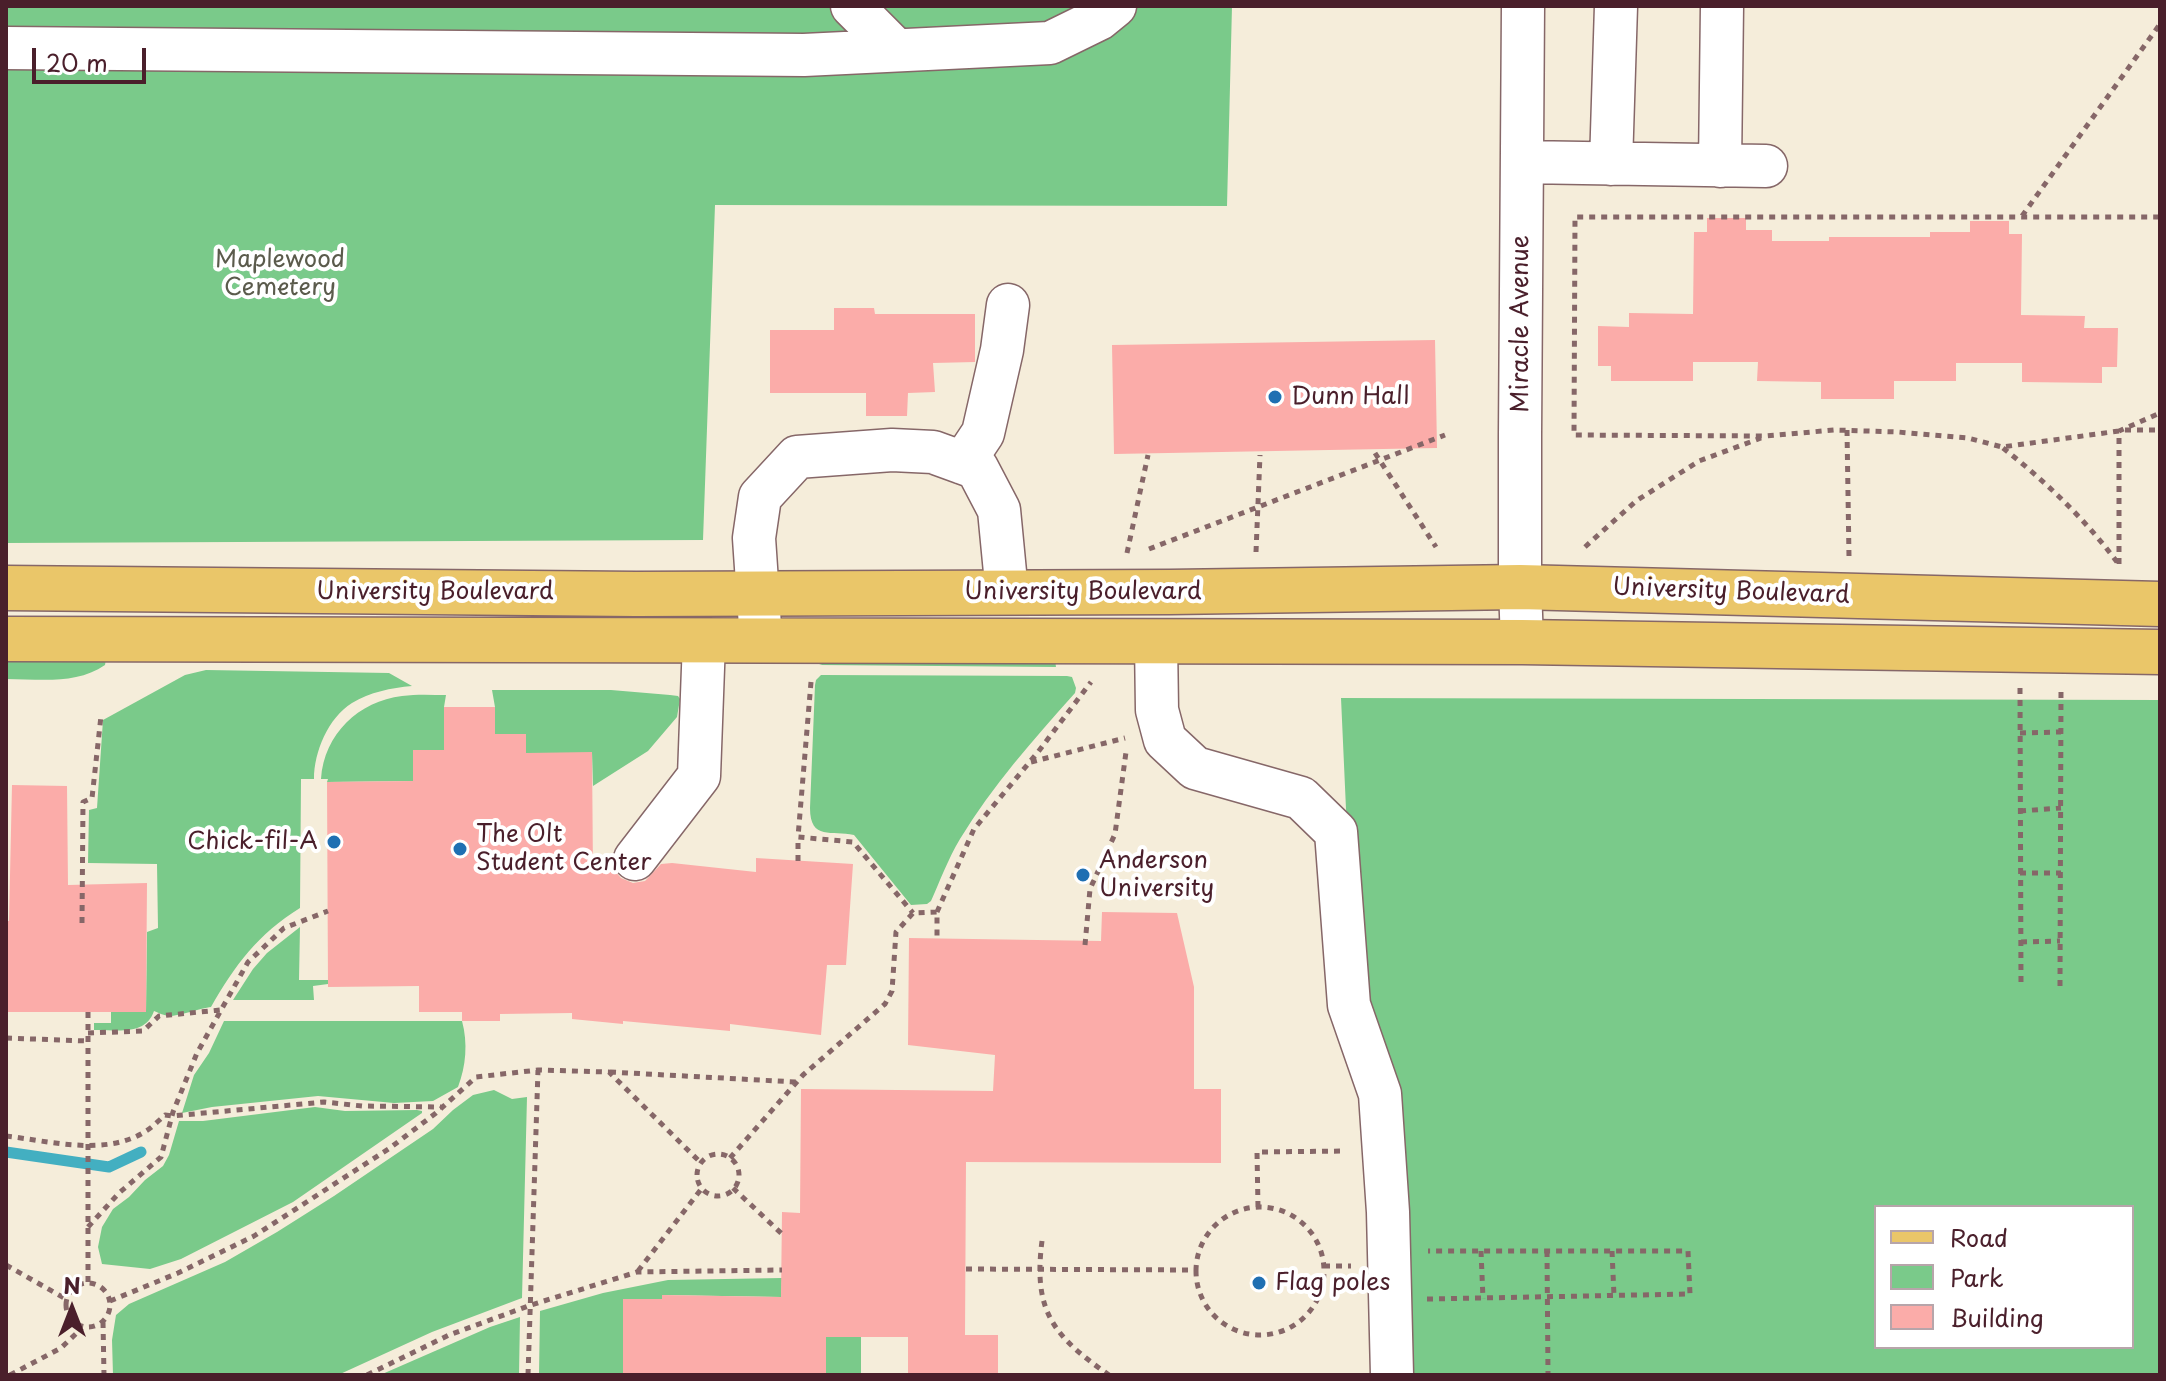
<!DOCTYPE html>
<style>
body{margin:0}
#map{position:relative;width:2166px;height:1381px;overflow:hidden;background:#f5edda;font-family:"Playpen Sans",sans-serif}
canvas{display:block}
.frame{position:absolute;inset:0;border:8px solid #4a1f2b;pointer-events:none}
.legend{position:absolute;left:1874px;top:1205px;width:260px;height:144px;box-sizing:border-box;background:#fff;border:2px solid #b7a5aa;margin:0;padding:10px 14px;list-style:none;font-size:24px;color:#4a1f2b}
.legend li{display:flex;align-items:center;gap:16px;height:40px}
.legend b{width:40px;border:2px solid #b7a5aa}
.north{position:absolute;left:32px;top:1269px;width:80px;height:80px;-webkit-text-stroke:6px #fff;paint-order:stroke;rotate:0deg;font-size:22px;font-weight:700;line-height:32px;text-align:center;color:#4a1f2b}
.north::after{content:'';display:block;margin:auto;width:28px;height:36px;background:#4a1f2b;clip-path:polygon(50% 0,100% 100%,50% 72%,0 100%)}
.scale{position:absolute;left:32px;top:48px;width:114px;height:36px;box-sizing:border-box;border:4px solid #4a1f2b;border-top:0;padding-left:10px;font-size:24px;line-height:28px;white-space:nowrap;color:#4a1f2b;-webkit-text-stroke:6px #fff;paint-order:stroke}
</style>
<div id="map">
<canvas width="2166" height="1381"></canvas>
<div class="frame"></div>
<ul class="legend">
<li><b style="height:10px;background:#eac669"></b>Road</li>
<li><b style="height:22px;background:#7aca8a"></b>Park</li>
<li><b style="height:22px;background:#fbaca9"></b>Building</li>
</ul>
<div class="north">N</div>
<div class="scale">20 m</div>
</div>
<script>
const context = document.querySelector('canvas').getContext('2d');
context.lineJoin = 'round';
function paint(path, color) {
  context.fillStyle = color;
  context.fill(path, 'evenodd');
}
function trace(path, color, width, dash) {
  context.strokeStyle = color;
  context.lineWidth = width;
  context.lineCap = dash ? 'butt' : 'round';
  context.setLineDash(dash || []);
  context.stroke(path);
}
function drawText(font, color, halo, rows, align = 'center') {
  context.font = font + ' "Playpen Sans",sans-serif';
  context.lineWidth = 8;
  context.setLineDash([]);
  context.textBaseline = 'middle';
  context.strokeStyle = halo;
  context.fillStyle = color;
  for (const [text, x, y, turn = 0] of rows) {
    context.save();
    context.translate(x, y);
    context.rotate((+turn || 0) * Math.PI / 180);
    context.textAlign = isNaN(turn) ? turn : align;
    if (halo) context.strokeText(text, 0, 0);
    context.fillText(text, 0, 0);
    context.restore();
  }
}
paint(new Path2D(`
 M6,6H1232L1227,206L715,205L703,540L6,543Z
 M6,652L107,653L105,665C76,685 40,679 6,679Z
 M1055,660L1056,667L819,665L832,661Z
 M206,670L389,673L412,686C391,688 370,692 352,703C328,718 314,752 314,779H301L300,908C258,934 235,965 211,1007C201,1008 176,1017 168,1016C163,1015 159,1013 154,1011C145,1037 115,1029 94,1030V1023H111V1012H146L147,932L158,928L157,864L88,863L89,810L97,808L103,720L185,675Z
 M821,675L1067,676L1072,677L1076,688L1075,693C1033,740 992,786 960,839C948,859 940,881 931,901L927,904L911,905L854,835C832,830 810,841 810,808L815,685L816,680Z
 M492,690H611L670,695L678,696L680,699L677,717L648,751L593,786L592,753H526V734H495V707Z
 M446,695L444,707V750H413V781L327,782L328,779H321C324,734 359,701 402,696C417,694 432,695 446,695Z
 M1341,698L2160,700V1375H1390L1366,957L1346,809ZM1876,1207H2132V1347H1876Z
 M300,927L299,980H328V984L313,986L314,1000H233L253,969L267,953Z
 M224,1021H462C468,1043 466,1066 458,1087L433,1101L394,1103L318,1096L212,1107L182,1113L194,1075L209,1053Z
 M494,1090L512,1099L527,1097L522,1298L432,1332L338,1375H113L112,1340L116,1315L129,1304L225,1262L277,1232L334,1196L433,1129L453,1110L473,1095Z
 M315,1107L345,1111L417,1110L422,1111V1113L293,1202L181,1259L150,1269L102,1264L98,1247L102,1227L113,1209L129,1197L145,1180L163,1166L169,1155L179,1121H203Z
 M782,1278L781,1297L663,1295L662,1299H624L623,1375H539L540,1311L603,1293L668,1280Z
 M520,1317L519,1375H380L490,1327Z
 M826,1337H861V1375H826Z`), '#7aca8a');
trace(new Path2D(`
 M6,1152L109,1167L141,1152`), '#43afc1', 11);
paint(new Path2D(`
 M1707,218H1746V230H1772V241H1829V237H1930V232H1970V221H2009V234H2022L2021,315L2085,316L2084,328H2118L2117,367H2102V383L2022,382V363H1956V381H1894V399H1821V382L1757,381L1758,362H1693V381H1611V366H1598V326L1629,327V313L1693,314L1694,232H1707Z
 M834,308H874L875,314H975V362L933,363L935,392L908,393L907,416H866V393H770V330H834Z
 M1435,340L1437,448L1114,454L1112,345Z
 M444,707H495V734H526V753L592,752L593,873L614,870L621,878L633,883L645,881L661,864L672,863L756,872V858L853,864L846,965H827L821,1035L730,1024V1031L623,1021V1024L572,1019V1013L500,1014V1021H462V1012H419V986L328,987L327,782L413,781V750H444Z
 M12,785L67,786L68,885L147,883L146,1012H6V921H9Z
 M1102,912L1177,913L1194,987V1089H1221V1163L966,1162L965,1335H998V1375H908V1337H826V1375H623V1299H662V1295L781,1297L782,1212L800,1213L801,1089L993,1091L995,1055L908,1045L909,938L1101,941Z`), '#fbaca9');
const minor = new Path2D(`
 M852,6L896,50
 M6,48L804,55L1050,43L1099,19L1115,6
 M1522,162L1766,166
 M1611,164L1616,6
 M1720,166L1722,6
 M963,463L983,433L1002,350L1008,305
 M761,641L754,538L760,497L797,457L892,450L933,452L977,468L999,510L1007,593
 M1156,641L1157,710L1165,740L1195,768L1301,798L1336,832L1349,1005L1380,1094L1388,1212L1392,1375
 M1522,642L1520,587V435L1523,6
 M635,859L699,776L704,641`);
const major = new Path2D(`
 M6,588L636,594L1170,592L1520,587L2160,604
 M6,639L1522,642L2160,652`);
trace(minor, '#866768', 45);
trace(major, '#866768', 47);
trace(new Path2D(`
 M2022,216L2160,24
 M1847,430L1849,557
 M2125,430H2160
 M2119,431L2002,447L1968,438L1898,432L1834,430L1766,436L1574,435L1575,217H2160
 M2003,448C2045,481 2085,519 2117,562
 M1375,453L1436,547
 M1585,547L1636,501L1699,461L1761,438
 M1149,549L1445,435
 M1256,552L1260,455
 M1127,553L1148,455
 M2119,564V431L2160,413
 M811,682L798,837L853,842L913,913
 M2020,688L2021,986
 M2020,733L2061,732
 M1031,762L1125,738
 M2020,811L2061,808
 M798,861V837
 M2020,873H2061
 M937,912L974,829L1038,752L1091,682
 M82,923L83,802L92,798L101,716
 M2021,942L2060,941
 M1085,945L1090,889L1115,834L1126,752
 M2060,986L2061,691
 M88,1012V1283
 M88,1033L143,1031L159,1016L220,1010
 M6,1038L88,1041
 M610,1072L796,1082
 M6,1136C50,1141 106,1157 146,1131C153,1127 159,1120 165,1115L172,1116L324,1102L362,1106L443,1107
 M697 1175a21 21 0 1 1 42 0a21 21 0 1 1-42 0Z
 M730,1158L803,1075L885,1004L892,991L896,932L913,913L937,912V938
 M733,1188L782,1234
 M1258,1207L1257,1152L1345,1151
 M1196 1271a64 64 0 1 1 128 0a64 64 0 1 1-128 0Z
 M88,1227L119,1193L161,1157L173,1112L197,1053L248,962L284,928L328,911
 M1042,1241C1033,1311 1053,1336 1109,1375
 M1481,1251L1483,1299
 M1547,1251L1548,1375
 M1612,1251L1614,1296
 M6,1265L66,1299
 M1324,1266H1351
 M966,1269L1196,1270
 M638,1271L702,1188
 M66 1305a22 22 0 1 1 44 0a22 22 0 1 1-44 0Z
 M1427,1299L1690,1294L1688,1251H1428
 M110,1301L178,1273L254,1236L390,1148L436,1113L476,1077L538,1070L609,1072L701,1163
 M103,1322L104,1375
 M10,1375L61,1348L82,1328
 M367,1375L449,1335L531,1305L637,1272L782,1270
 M528,1375L538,1070`), '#866768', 5, [6, 6]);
trace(minor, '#fff', 42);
trace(major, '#eac669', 44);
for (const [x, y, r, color] of [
 [1275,397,8,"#1f6fb2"],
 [334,842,8,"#1f6fb2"],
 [460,849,8,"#1f6fb2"],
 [1083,875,8,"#1f6fb2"],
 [1259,1283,8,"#1f6fb2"]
]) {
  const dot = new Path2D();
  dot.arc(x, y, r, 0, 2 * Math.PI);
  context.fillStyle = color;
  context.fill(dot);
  trace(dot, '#fff', 3);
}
drawText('24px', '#5b5b4c', '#fff', [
 ["Maplewood",280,260],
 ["Cemetery",280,288]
]);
drawText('24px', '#4a1f2b', '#fff', [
 ["Miracle Avenue",1521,324,-90],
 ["University Boulevard",435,592],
 ["University Boulevard",1083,592],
 ["University Boulevard",1731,592,2]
]);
drawText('24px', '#4a1f2b', '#fff', [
 ["Dunn Hall",1291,397],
 ["The Olt",476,835],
 ["Student Center",476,863],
 ["Chick-fil-A",318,842,"right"],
 ["Anderson",1099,861],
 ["University",1099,889],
 ["Flag poles",1275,1283]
], 'left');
</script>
